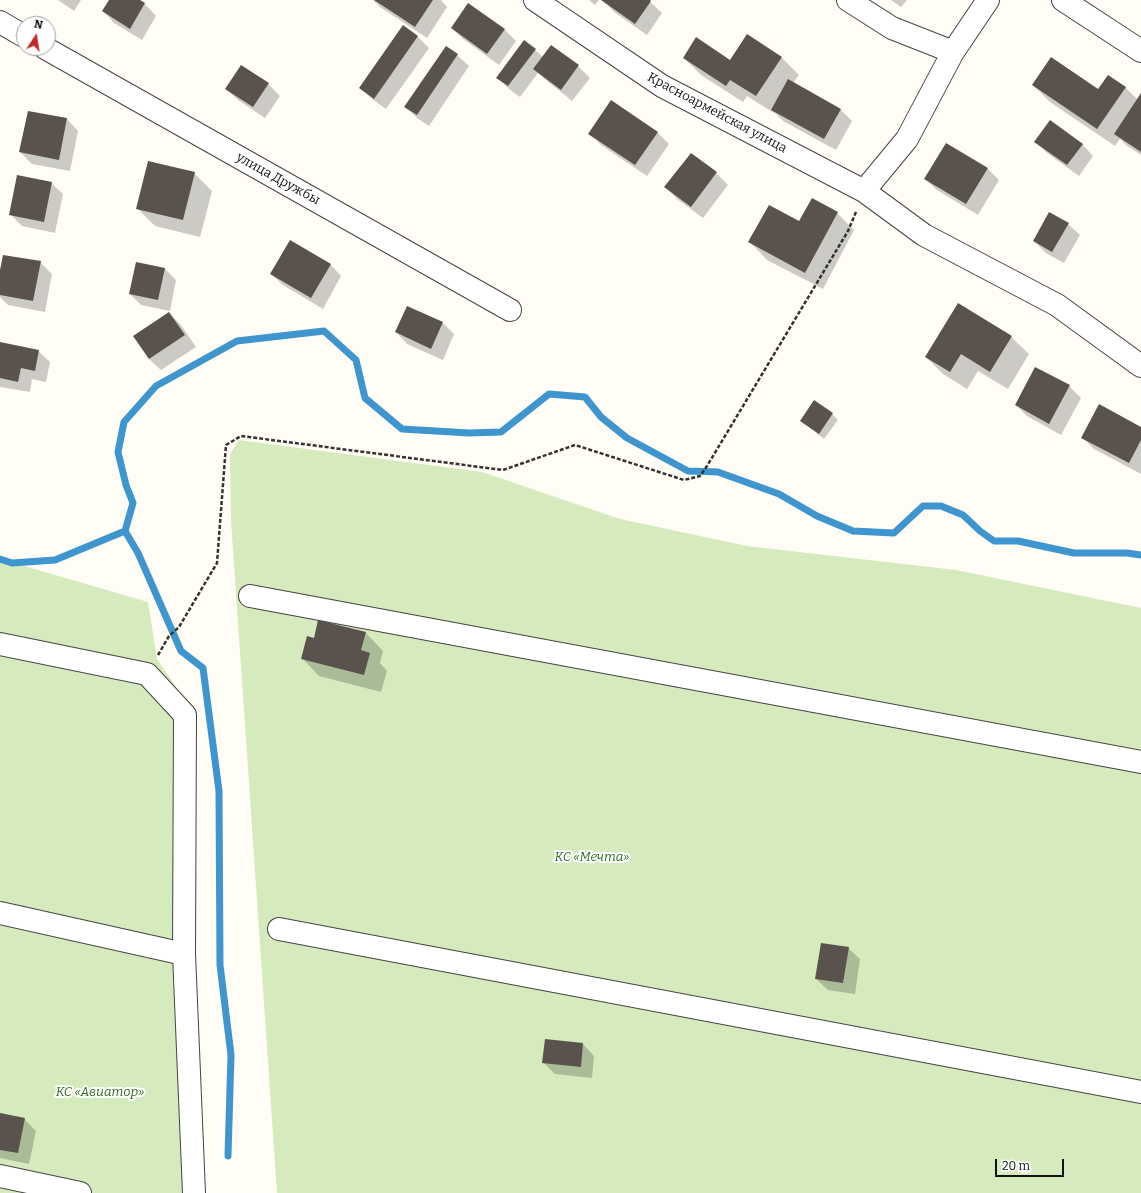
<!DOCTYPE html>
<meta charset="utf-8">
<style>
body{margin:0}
#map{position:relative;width:1141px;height:1193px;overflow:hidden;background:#fffdf5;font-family:Bitter,serif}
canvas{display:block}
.north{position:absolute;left:16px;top:16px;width:40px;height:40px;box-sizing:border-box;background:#fff;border:1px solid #a0a0a0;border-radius:50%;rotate:12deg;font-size:11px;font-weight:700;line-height:16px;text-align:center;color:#111}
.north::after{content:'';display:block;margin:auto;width:14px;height:18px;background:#c4262e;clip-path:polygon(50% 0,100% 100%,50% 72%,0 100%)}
.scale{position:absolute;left:995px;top:1159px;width:69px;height:18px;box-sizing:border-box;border:2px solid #111;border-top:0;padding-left:5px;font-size:12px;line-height:14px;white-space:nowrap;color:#111;-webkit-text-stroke:3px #fff;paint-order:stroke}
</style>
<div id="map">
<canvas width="1141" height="1193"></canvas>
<div class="north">N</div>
<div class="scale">20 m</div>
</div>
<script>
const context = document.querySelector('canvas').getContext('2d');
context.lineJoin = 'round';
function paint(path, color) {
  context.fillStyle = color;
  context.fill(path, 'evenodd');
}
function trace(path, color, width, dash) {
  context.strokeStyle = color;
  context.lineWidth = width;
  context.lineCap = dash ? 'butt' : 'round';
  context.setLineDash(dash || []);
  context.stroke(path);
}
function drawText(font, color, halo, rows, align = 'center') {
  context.font = font + ' Bitter,serif';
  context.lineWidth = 4;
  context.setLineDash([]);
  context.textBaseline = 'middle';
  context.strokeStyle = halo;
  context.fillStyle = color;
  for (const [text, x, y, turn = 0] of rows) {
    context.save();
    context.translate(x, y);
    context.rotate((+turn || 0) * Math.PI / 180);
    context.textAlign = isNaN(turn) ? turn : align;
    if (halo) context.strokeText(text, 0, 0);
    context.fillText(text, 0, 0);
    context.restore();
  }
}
paint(new Path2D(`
 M239,440L482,472L620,519L747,546L956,570L1141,608V1193H277L231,520L230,454Z
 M0,559L148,602L157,659L195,715V955L205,1193H0Z`), '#d5ebbd');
paint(new Path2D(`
 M58,0H81L74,11Z
 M110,0H138L145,4L156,16L142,40L114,23L103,11Z
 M373,0H441L447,7L427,38L380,7Z
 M589,0H599L595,5Z
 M603,0H648L662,13L647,35L614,12Z
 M891,0H907L901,7Z
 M403,27L418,37L429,48L386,109L372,99L361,88Z
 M452,28L504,29L516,41L499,65L463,39Z
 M551,46L578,66L590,78L572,101L546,80L538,73L520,97L509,89L497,77L535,50L543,57Z
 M457,55L469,66L429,126L417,118L406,107Z
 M781,57L799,75L793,83L840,109L852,121L836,150L783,121L774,112V113L747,96L743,102L701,75L684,58L730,61Z
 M241,66L268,84L280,96L265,118L238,100L226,89Z
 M1109,76L1126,88L1138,100L1141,95V155L1126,145L1120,139L1115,146L1050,102L1033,85L1099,91Z
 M28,112L67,119L78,131L70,171L32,164L20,152Z
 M657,132L669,144L647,176L601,145L590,133Z
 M1036,142L1082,144L1093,156L1079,176L1047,153Z
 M987,168L999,180L978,215L937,190L925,179Z
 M194,173L212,191L200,237L155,226L138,209Z
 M716,173L728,185L703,218L677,199L666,187Z
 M51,183L63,194L55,233L22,226L10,214Z
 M837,213L854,230L823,289L767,260L750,242L799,223Z
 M1068,224L1080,235L1064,263L1046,253L1034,241Z
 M40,262L52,274L45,312L8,305L0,297V276Z
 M330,264L341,276L323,309L283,285L271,274Z
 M165,269L176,280L170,311L141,305L130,294Z
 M169,313L181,325L196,347L161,370L149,359L134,336Z
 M443,323L454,334L443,360L407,344L396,332Z
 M1011,337L1029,354L1008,389L978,371L967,389L943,374L926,357Z
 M0,343L38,351L50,362L46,382L32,379L30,392L0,387Z
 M1069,386L1081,398L1061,435L1027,416L1016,405Z
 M832,414L838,420L824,439L801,421Z
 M1141,428V474L1094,449L1082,437Z
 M366,633L383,651L380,663L387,671L381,692L319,676L302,658L314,639Z
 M848,948L860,959L855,994L828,990L816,979Z
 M583,1044L594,1056L592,1078L555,1074L543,1062Z
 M0,1114L24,1119L36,1131L29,1164L0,1158Z`), '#0003');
trace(new Path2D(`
 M0,559L12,563L55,560L125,531
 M228,1156L231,1055L220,965L219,791L203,668L181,651L138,553L125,531L133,503L126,485L118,452L124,422L156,386L237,341L324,331L356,360L365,398L402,429L469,433L501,432L549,394L585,397L601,417L627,438L688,471L718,472L779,494L817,516L853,531L894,533L923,506H941L963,515L980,531L994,541H1018L1074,553H1127L1141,555`), '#3f96cf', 7);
paint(new Path2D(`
 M109,0H140L145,3L130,29L102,11Z
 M374,0H433L415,27Z
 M601,0H650L651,1L635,24Z
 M468,3L505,29L487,54L451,28Z
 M403,25L418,36L374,99L359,88Z
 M747,34L782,57L756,96L730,80L726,86L683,58L696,37L730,60Z
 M524,40L536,49L508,86L496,78Z
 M551,45L579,65L561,90L533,69Z
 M446,46L458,54L417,115L404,107Z
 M1051,57L1098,89L1108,75L1126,87L1097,129L1032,85Z
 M241,65L269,83L253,107L225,89Z
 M788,79L841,109L824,139L771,110Z
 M1141,93V152L1114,134Z
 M611,100L658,132L635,165L588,134Z
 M28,111L67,118L59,160L19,152Z
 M1050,120L1083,144L1067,165L1034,142Z
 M946,143L988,168L966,204L924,179Z
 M691,153L717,172L691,207L664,187Z
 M148,161L195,172L183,220L136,209Z
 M17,175L52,182L44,222L9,215Z
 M812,198L838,212L805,273L748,242L769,205L799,221Z
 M1049,212L1069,223L1052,252L1033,241Z
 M290,240L331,264L311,298L270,274Z
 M3,255L41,261L33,301L0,295V270Z
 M136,262L165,268L158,300L129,294Z
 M958,303L1012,336L990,372L961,354L950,372L925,357Z
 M407,306L443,322L431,349L395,332Z
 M169,312L185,335L149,359L133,336Z
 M0,342L39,350L35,371L21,368L18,382L0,378Z
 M1035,367L1070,385L1049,424L1015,405Z
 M814,400L833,413L819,434L800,421Z
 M1099,404L1141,427V440L1129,463L1081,438Z
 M318,620L366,632L361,650L370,653L364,675L301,659L307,636L314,638Z
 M821,943L849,947L843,983L815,979Z
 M545,1039L583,1043L581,1067L542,1063Z
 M0,1113L25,1118L18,1153L0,1150Z`), '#5a524d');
const minor = new Path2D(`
 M535,0L662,86L864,191L924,235L1057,305L1141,366
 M848,0L892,28L953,52
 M1063,0L1141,51
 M0,22L24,36
 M45,48L510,310
 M864,191L907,139L953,52L988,0
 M250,596L1141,762
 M0,644L147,674L185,715L184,954L194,1193
 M0,913L184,954
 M279,929L1141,1092
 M0,1176L80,1193`);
trace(minor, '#444', 24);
trace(new Path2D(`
 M158,655L169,636L179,627L217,563L226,445L241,436L503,470L575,445L684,480L700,476L707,466L848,231L856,212`), '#333', 2.5, [4, 2]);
trace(minor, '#fff', 22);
drawText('13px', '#111', '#fff', [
 ["Красноармейская улица",717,113,28],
 ["улица Дружбы",278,179,29]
]);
drawText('italic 13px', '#2f6b1f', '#fff', [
 ["КС «Мечта»",592,857],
 ["КС «Авиатор»",100,1092]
]);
</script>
